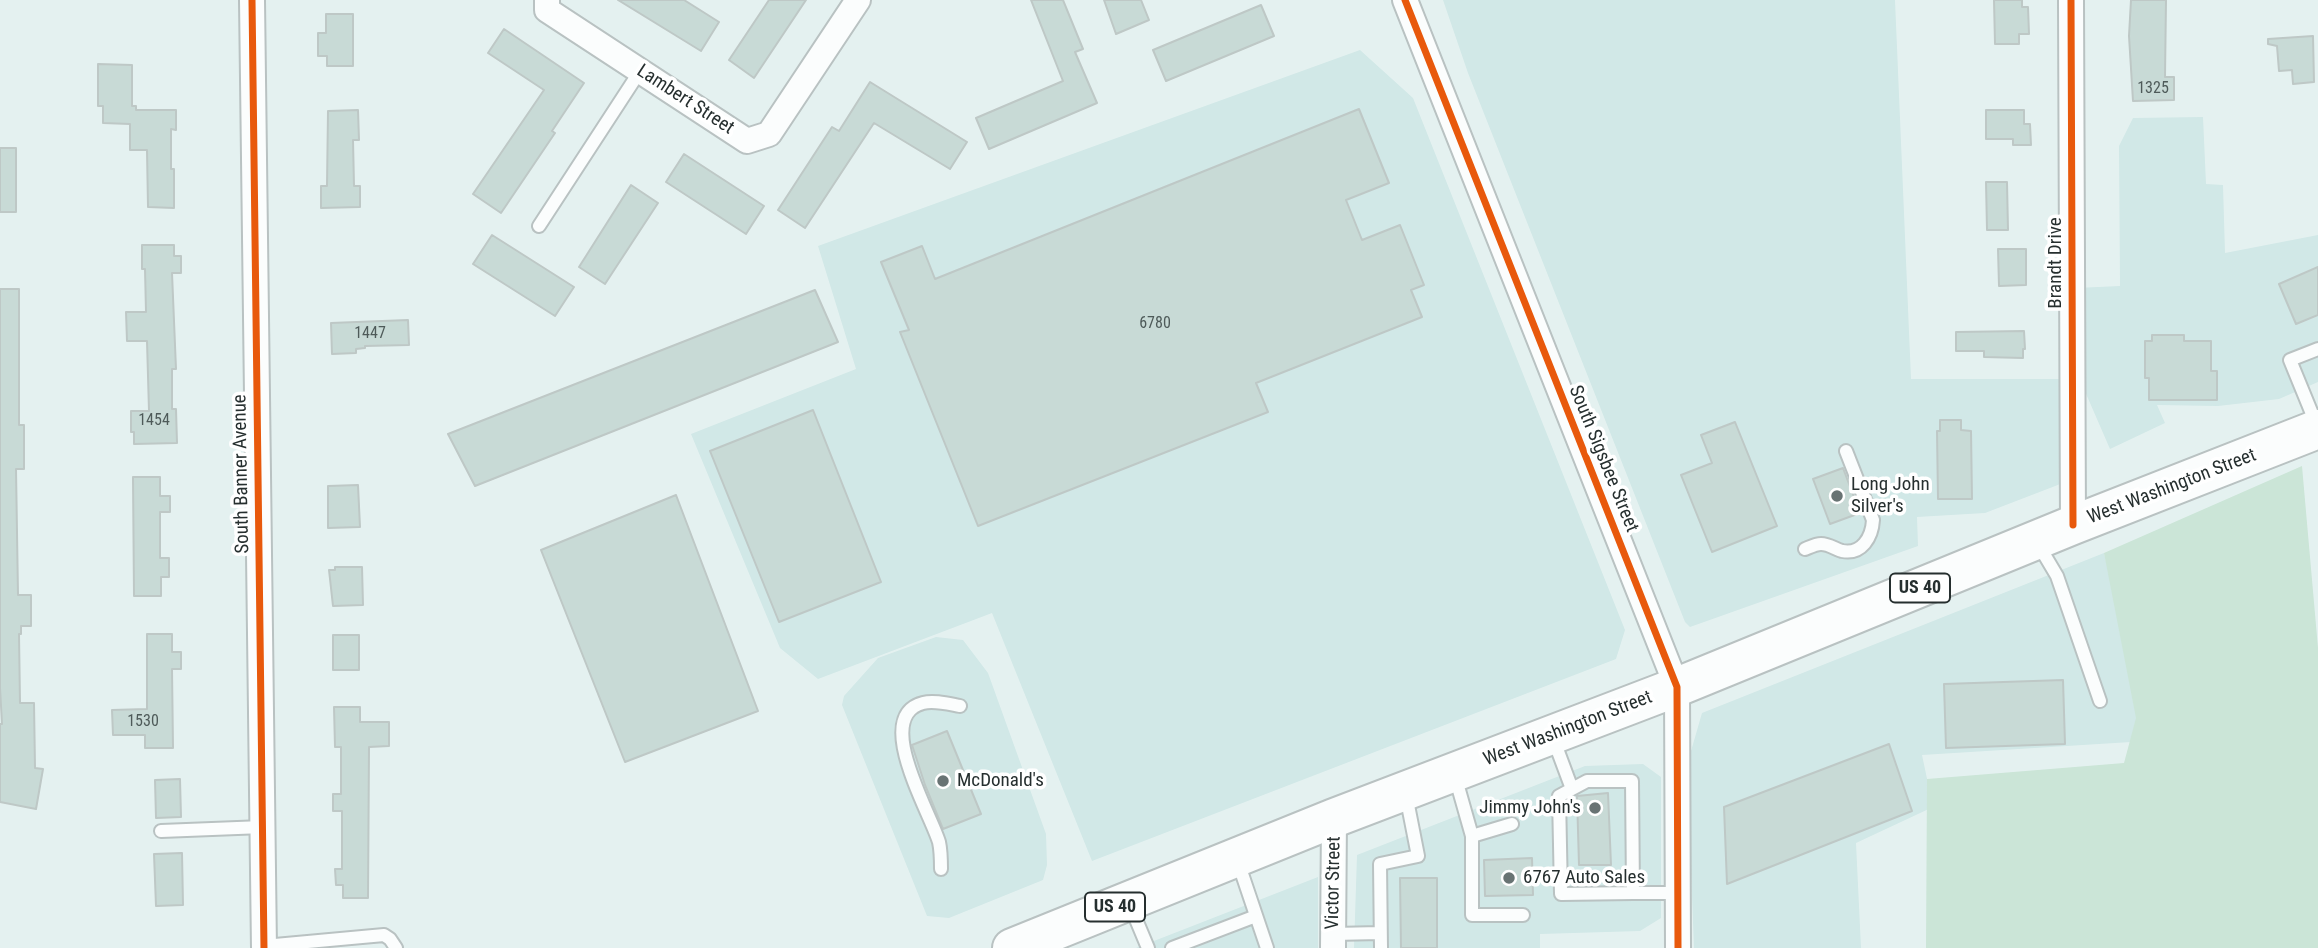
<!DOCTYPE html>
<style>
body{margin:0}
canvas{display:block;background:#e4f1f0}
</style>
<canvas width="2318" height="948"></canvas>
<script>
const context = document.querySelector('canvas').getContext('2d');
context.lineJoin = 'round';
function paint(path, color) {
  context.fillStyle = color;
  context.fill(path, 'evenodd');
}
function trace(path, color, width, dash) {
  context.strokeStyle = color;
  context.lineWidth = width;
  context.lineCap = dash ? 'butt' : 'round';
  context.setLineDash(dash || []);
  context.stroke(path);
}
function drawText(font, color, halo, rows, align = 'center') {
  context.font = font + ' "Roboto Condensed",sans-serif';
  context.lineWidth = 7;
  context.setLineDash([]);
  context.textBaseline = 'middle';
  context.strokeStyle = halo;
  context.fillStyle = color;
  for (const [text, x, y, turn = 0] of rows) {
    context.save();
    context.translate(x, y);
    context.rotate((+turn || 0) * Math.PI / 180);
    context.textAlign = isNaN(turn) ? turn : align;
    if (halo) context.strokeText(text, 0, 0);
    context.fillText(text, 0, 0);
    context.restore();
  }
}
paint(new Path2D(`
 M1443,0H1895L1911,379H2066L2063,483L1985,513L1917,517L1918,546L1690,627L1685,622L1468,73Z
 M1360,50L1413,98L1625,630L1616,659L1092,861L992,613L818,679L780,648L691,434L856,369L818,246Z
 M2203,117L2206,184L2223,185L2225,253L2318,235V382L2279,399L2218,406L2157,405L2165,423L2110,449L2077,373L2076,288L2120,286L2119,146L2133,118Z
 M2104,553L2145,720L2131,742L1922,755L1933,807L1856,843L1861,948H1694L1687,765L1702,713Z
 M936,637L963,640L988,673L1046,834L1047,865L1043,880L949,918L927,916L842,705L844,696L878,658Z
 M1643,764L1661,777V918L1640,931L1540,934V948H1354L1357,855L1585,766Z
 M1318,877V948H1136Z`), '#d1e8e7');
paint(new Path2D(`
 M2302,466L2318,648V948H1926L1927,779L2124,763L2136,718L2104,553Z`), '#cbe5d7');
const building = new Path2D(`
 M618,0H684L719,22L701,51Z
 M769,0H806L754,78L729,60Z
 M1031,0H1063L1083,49L1075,52L1097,103L989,149L976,118L1063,81Z
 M1104,0H1141L1149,20L1116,34Z
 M1994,0H2022V7H2028L2029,34H2019V44H1995Z
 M2131,0H2166L2165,77H2174V100L2133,101L2129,36Z
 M1261,5L1274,36L1166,81L1153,50Z
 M326,14H353V66H327V56H318V33H326Z
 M504,29L584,83L552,131L555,133L501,213L473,194L544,90L488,53Z
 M2313,36L2314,82L2293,84L2292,70L2279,71L2277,46L2268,44V39Z
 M98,64L132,65V106H136V110H176V130L171,129V169H174V208L148,207L147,150H130V124L103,123V106H98Z
 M870,82L967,142L950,169L874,123L805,228L778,210L832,127L839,131Z
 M1359,109L1389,183L1346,200L1362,240L1400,225L1424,285L1411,290L1422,317L1256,383L1268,412L978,526L900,332L909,330L881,262L922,246L935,279Z
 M358,110L359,140H353L354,186H360V207L321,208V186H327L328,111Z
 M1986,110H2024V124H2030L2031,145H2013V139H1986Z
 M0,148H16V212H0Z
 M684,154L764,206L746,234L666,182Z
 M1986,182H2007L2008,230H1987Z
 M631,185L658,203L605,284L579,267Z
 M492,235L574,287L555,316L473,264Z
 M142,245H174V256H181V273H172L176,369H172V409H176L177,443L134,444V432H131V411H149L147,341H127L126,312H146L145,269H142Z
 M1998,249H2026V285L1999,286Z
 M2318,267V315L2296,324L2279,284Z
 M0,289H19V425H24V469H16L18,595H31V626H21V634H19L20,703H34L35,768L43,769L36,809L0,802V724H2L0,688Z
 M815,290L838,342L475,486L448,434Z
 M408,320L409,345L365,346V348L356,349V353L332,354L331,323Z
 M2024,331L2025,349H2023V358L1984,357V351H1956V332Z
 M2152,335H2184V341H2211V371H2217V400H2149V378H2145V341H2152Z
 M813,410L881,582L779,622L710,451Z
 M1940,420H1961V430L1971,431L1972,499H1938L1937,431H1940Z
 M1735,422L1777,526L1712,552L1681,475L1712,463L1701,435Z
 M1843,468L1860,513L1830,524L1813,479Z
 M133,477H160V496H170V512H160V558H169V577H161V596H134Z
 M358,485L360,527L328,528V486Z
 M676,495L758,711L625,762L541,550Z
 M335,567H362L363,605L333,606L329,570H335Z
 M147,634H172V652H181V669H172L173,748H145V735H113L112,710L147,709Z
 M333,635H359V670H333Z
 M2063,680L2065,744L1946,748L1944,684Z
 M334,707H360V722H389V746L369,747L368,898H343V885H336L335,869H342V811H333V794H341V747H335Z
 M947,731L981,814L943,829L925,785L912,745Z
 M1889,744L1912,811L1727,884L1724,807Z
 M180,779L181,817L156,818L155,780Z
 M1608,793L1611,865H1579L1577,796Z
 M182,853L183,905L156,906L154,854Z
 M1532,858L1533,895L1485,896L1484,860Z
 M1400,878H1437V948H1401Z`);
paint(building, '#c8dad6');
trace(building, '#bec8c6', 2);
const service = new Path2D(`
 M539,226L640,71
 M2317,426L2290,360L2318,349
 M2038,544L2057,576L2100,701
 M1805,549C1810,547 1816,544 1821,544C1829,544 1835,549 1842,551C1862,555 1872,537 1873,520L1846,451
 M1553,738L1572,789L1559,796L1561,894L1633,893L1632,781H1587L1572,789
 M1455,776L1472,836V915H1523
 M161,831L263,827
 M1472,836L1512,824
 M1238,862L1267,948
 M941,869C941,859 941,851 939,842C930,812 872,716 923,703C934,700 949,704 960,706
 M1633,893H1678
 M1130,905L1148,948
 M1333,934L1380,933
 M264,946L384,935L390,939L396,948
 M1172,948L1256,916
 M1381,948L1380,864L1418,856L1406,795`);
const minor = new Path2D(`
 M252,0L264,948
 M547,0V10L747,141L769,134L858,0
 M1405,0L1677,687L1678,948
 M2071,0L2073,525
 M1333,948L1334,818`);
const primary = new Path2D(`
 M1012,948L1334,818L1677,687L2073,525L2318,429`);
trace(service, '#b9c2c2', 16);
trace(minor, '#b9c2c2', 28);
trace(primary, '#b9c2c2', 42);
trace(service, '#fbfdfd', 12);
trace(minor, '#fbfdfd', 24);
trace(primary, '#fbfdfd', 38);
trace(new Path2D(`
 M252,0L264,948
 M1405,0L1677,687L1678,948
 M2071,0L2073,525`), '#e8590c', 7);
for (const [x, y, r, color] of [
 [1837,496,7,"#687373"],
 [943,781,7,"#687373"],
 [1595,808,7,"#687373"],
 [1509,878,7,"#687373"]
]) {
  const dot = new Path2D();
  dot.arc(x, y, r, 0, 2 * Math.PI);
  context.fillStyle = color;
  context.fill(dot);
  trace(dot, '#fff', 2.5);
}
drawText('16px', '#4e5a59', null, [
 ["1325",2153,89],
 ["6780",1155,324],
 ["1447",370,334],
 ["1454",154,421],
 ["1530",143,722]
]);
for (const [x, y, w] of [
 [1920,588,60],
 [1115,907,60]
]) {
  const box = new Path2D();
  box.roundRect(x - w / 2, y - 14.5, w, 29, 5);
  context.fillStyle = '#fff';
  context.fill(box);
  trace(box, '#262f2f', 2);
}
drawText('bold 18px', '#262f2f', null, [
 ["US 40",1920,588],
 ["US 40",1115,907]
]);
drawText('19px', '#262f2f', '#fff', [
 ["Lambert Street",685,100,33],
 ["Brandt Drive",2056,263,-90],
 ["South Sigsbee Street",1603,459,68],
 ["South Banner Avenue",242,474,-91],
 ["West Washington Street",2172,487,-21],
 ["West Washington Street",1568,729,-21],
 ["Victor Street",1334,883,-89]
]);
drawText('19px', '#262f2f', '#fff', [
 ["Long John",1851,485],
 ["Silver's",1851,507],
 ["McDonald's",957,781],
 ["Jimmy John's",1581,808,"right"],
 ["6767 Auto Sales",1523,878]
], 'left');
</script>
